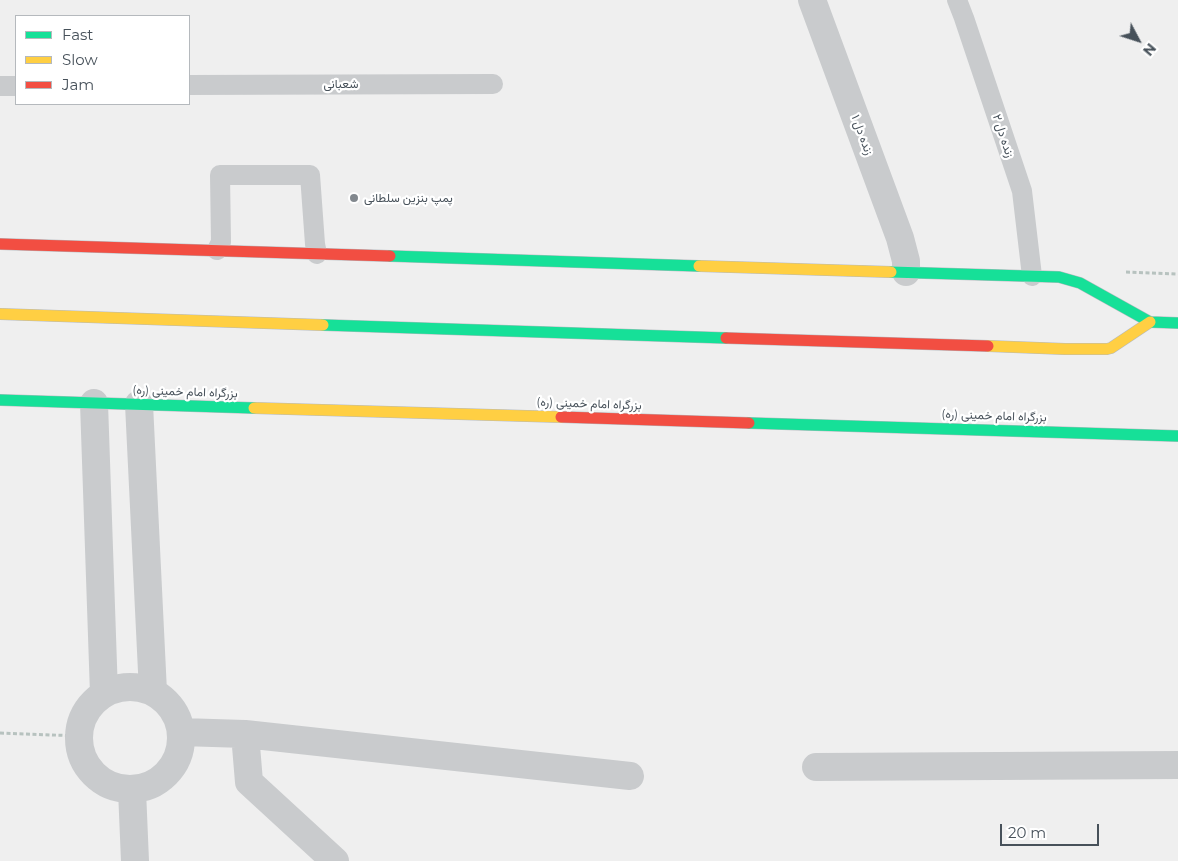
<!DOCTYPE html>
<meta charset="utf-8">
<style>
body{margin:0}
#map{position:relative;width:1178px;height:861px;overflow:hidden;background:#efefef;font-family:Montserrat,sans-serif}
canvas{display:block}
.legend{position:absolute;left:15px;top:15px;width:175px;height:90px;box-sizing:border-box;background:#fff;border:1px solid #b5b9bd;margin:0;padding:6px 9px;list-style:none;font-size:15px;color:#47515a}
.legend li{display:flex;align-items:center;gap:10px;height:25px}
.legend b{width:25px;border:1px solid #b5b9bd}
.north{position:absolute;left:1113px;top:15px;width:50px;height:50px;-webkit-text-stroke:4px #fff;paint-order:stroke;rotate:130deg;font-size:14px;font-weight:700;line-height:20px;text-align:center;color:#47515a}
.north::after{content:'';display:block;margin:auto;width:18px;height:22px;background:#47515a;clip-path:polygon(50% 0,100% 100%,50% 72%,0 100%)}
.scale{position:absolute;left:1000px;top:824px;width:99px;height:22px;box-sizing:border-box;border:2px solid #47515a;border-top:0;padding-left:6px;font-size:15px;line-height:18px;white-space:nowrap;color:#47515a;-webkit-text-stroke:4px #fff;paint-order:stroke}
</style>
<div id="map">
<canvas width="1178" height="861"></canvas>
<ul class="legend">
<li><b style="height:6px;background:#16e098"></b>Fast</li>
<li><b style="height:6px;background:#ffcf43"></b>Slow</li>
<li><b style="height:6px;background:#f24e42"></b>Jam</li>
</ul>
<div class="north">N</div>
<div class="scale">20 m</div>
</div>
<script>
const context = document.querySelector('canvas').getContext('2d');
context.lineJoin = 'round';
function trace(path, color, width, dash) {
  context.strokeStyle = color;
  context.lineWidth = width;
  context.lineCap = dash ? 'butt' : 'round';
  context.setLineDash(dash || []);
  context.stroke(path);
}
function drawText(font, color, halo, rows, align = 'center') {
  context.font = font + ' Montserrat,Vazirmatn,sans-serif';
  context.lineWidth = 4.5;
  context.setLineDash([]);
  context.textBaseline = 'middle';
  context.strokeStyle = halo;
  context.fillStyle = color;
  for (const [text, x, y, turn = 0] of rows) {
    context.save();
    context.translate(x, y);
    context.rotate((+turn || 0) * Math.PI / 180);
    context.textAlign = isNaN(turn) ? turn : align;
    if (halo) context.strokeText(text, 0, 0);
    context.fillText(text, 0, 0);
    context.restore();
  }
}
const fast = new Path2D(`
 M390,256L699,266
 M891,272L1059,277L1080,283L1150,322L1178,323
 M323,325L726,338
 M0,400L254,408
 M749,423L1178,436`);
const slow = new Path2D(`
 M699,266L891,272
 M0,314L323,325
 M988,346L1065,349H1107L1111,348L1150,322
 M254,408L561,417`);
const jam = new Path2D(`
 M0,244L390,256
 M726,338L988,346
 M561,417L749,423`);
trace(fast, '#b4b9be', 12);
trace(slow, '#b4b9be', 12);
trace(jam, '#b4b9be', 12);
trace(new Path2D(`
 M1126,272L1178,274
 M0,733L79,736`), '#b7c2bf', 3, [4, 2.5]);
trace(new Path2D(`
 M957,0L964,18L1022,191L1032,276
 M189,85L493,84
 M0,86H16
 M217,250L221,242L220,175H310L315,244L317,254`), '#c9cbcd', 20);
trace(new Path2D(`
 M812,0L900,238L906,261V272
 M94,403L104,694
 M139,404L153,692
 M79 738a51 51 0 1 1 102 0a51 51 0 1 1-102 0Z
 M181,732L245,734L630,776
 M245,734L249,782L335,861
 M816,767L1178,765
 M132,790L135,861`), '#c9cbcd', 28);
trace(fast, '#16e098', 11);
trace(slow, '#ffcf43', 11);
trace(jam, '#f24e42', 11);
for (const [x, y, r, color] of [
 [354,198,5,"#82888e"]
]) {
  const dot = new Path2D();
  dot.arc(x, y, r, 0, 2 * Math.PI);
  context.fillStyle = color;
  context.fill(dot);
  trace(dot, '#fff', 2);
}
drawText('12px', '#47515a', '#fff', [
 ["شعبانی",341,84],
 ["زنده دل ۱",862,135,70],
 ["زنده دل ۲",1003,136,72],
 ["بزرگراه امام خمینی (ره)",185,392,2],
 ["بزرگراه امام خمینی (ره)",589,404,2],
 ["بزرگراه امام خمینی (ره)",994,416,2]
]);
drawText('12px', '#47515a', '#fff', [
 ["پمپ بنزین سلطانی",364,198]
], 'left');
</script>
